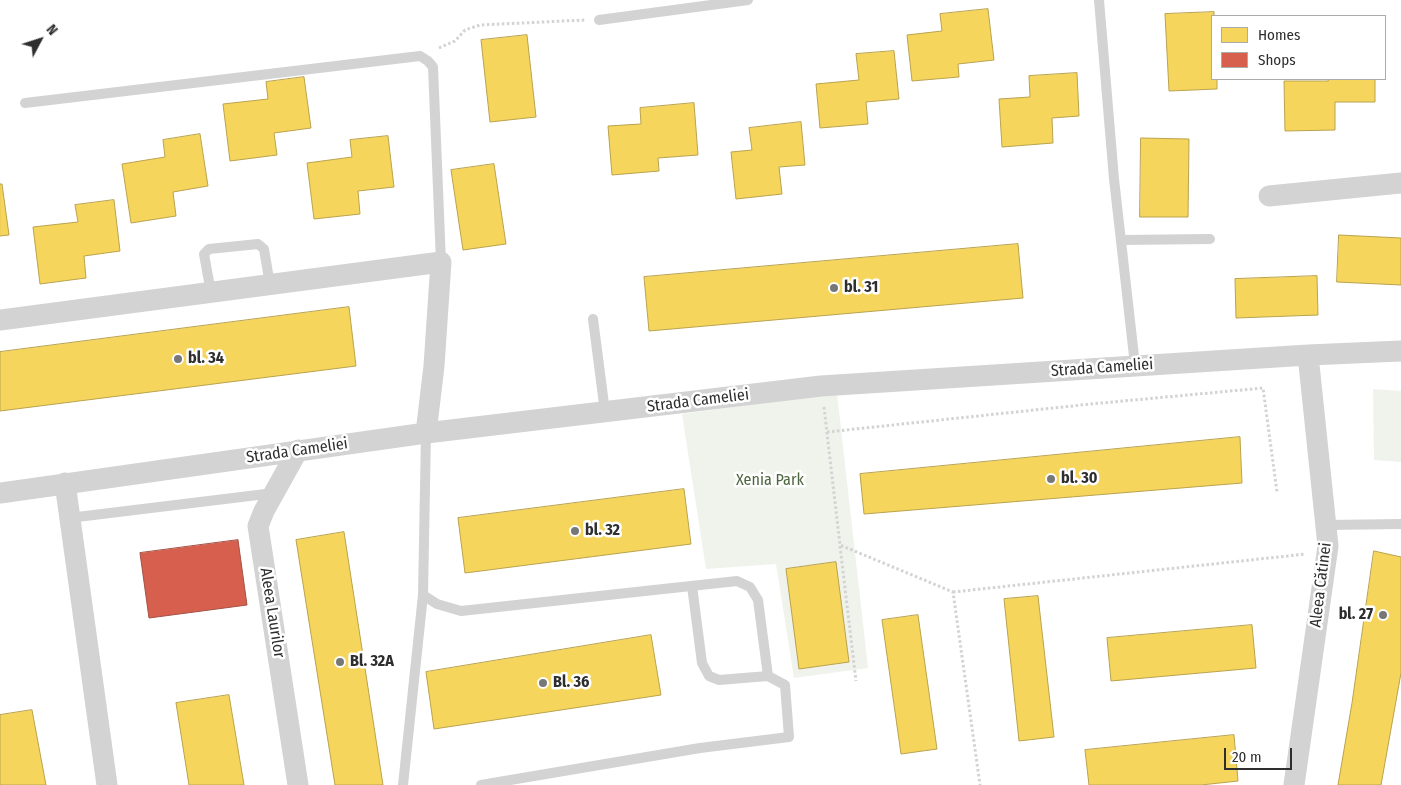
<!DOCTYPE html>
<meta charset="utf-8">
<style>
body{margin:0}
#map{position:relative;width:1401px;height:785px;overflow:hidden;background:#fff;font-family:"Fira Sans Condensed",sans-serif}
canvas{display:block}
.legend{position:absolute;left:1211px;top:15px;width:175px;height:65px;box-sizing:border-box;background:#fff;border:1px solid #ababab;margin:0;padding:6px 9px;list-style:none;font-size:15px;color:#2e2e2e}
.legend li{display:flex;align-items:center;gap:10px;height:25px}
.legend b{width:25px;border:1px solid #ababab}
.north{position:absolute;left:15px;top:15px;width:50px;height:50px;-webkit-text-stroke:4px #fff;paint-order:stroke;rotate:50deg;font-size:14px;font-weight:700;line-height:20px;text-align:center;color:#2e2e2e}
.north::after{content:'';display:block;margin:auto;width:18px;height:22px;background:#2e2e2e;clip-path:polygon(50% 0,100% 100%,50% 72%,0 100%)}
.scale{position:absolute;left:1224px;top:748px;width:68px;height:22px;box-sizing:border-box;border:2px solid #2e2e2e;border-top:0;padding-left:6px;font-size:15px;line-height:18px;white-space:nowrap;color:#2e2e2e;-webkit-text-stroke:4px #fff;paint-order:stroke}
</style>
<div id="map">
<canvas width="1401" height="785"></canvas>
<ul class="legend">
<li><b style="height:14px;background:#f6d55c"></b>Homes</li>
<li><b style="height:14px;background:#d6604d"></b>Shops</li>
</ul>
<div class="north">N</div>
<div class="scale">20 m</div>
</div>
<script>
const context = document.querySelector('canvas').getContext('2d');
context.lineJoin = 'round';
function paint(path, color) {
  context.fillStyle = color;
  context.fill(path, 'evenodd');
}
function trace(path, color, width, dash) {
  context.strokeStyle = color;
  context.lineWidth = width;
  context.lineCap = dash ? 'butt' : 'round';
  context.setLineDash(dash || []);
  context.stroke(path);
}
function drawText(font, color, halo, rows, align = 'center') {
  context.font = font + ' "Fira Sans Condensed",sans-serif';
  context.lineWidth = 5;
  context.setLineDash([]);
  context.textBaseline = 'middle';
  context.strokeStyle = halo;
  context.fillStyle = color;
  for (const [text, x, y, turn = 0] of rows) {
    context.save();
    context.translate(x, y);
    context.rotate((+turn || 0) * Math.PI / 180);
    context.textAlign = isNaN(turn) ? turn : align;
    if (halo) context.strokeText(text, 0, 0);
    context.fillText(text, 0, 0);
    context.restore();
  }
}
paint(new Path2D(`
 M1373,389L1401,391V462L1374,460Z
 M837,393L868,668L794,678L776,564L706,569L682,414Z`), '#f0f3ec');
const homes = new Path2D(`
 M988,9L994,60L958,64L959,77L912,81L907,35L942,31L940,14Z
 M1214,12V16H1212V79H1217V89L1169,91L1165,14Z
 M527,35L536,117L490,122L481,40Z
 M894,51L899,99L866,102L868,124L820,128L816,84L859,80L856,54Z
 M1077,73L1079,116L1052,118L1053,143L1002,147L999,99L1030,97L1029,76Z
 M304,77L311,128L274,133L277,155L230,161L223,104L268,99L266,82Z
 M1328,79H1375V102H1335V130L1285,131L1284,81H1328Z
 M694,103L698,155L658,158L659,171L612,175L608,126L641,124L640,108Z
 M801,122L805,165L779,167L782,194L736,199L731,152L752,150L749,128Z
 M200,134L208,186L173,192L176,216L131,223L122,164L165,157L163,140Z
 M388,136L394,187L358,191L360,214L314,219L307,163L352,157L350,140Z
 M1141,138L1189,139L1188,217H1140Z
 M494,164L506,244L463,250L451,170Z
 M0,184H2L9,235L0,236Z
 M114,200L120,251L84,256L86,278L40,284L33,227L78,222L75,205Z
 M1339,235L1401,238V285L1337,282Z
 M1018,244L1023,298L649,331L644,277Z
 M1317,276L1318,315L1236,318L1235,279Z
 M349,307L356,366L0,411V352Z
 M1240,437L1242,483L864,514L860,474Z
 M684,489L691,544L465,573L458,518Z
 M344,532L383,785H335L296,540Z
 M1374,551L1401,557V673L1381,785H1338L1352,703Z
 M836,562L849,662L799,669L786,569Z
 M1038,596L1054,737L1019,741L1004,599Z
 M918,615L937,749L901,754L882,620Z
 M1252,625L1256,668L1111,681L1107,638Z
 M651,635L661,695L434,729L426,672Z
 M229,695L244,785H189L176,703Z
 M32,710L46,785H0V715Z
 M1234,735L1238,781L1201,785H1089L1085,750Z`);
paint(homes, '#f6d55c');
trace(homes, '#baa34e', 1);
const shops = new Path2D(`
 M238,540L247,605L149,618L140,553Z`);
paint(shops, '#d6604d');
trace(shops, '#a45144', 1);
trace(new Path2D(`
 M439,48L455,41L465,30L480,25L585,20
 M824,407L840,545L953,592L980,785
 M827,432L1091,404L1263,388L1277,492
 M840,546L856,681
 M953,592L1306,554`), '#d3d3d3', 3, [2.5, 2.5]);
trace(new Path2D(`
 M1099,0L1114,179L1135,365
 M599,20L748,0
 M25,103L420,56L428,61L433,67L441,262
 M1121,240L1210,239
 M211,293L204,254L209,249L258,244L264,249L270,285
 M593,319L605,412
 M69,518L274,493
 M1326,525L1401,524
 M692,586L702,663L709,676L719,680L768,676
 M423,595L437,604L461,611L737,581L750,587L758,600L768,676L785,685L789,737L700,748L481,785
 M403,785L423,595L426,433`), '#d3d3d3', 10);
trace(new Path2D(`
 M1269,196L1401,183
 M0,320L441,262L434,366L426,433
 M298,450L264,511L258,526L298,785
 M65,483L107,785
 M0,493L426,433L821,386L1308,355L1401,351
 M1294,785L1328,546L1308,355`), '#d3d3d3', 21);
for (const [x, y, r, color] of [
 [834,288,5,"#777"],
 [178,359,5,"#777"],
 [1051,479,5,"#777"],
 [575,531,5,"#777"],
 [1383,615,5,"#777"],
 [340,662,5,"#777"],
 [543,683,5,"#777"]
]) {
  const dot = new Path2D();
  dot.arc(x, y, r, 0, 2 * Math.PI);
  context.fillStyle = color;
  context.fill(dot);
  trace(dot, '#fff', 2);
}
drawText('bold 16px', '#2e2e2e', '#fff', [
 ["bl. 31",844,288],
 ["bl. 34",188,359],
 ["bl. 30",1061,479],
 ["bl. 32",585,531],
 ["bl. 27",1373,615,"right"],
 ["Bl. 32A",350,662],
 ["Bl. 36",553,683]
], 'left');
drawText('16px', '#2e2e2e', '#fff', [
 ["Strada Cameliei",1102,368,-4],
 ["Strada Cameliei",698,401,-7],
 ["Strada Cameliei",297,451,-8],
 ["Aleea Cătinei",1321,585,-83],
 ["Aleea Laurilor",272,613,81]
]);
drawText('16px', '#4e663f', '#fff', [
 ["Xenia Park",770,481]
]);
</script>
